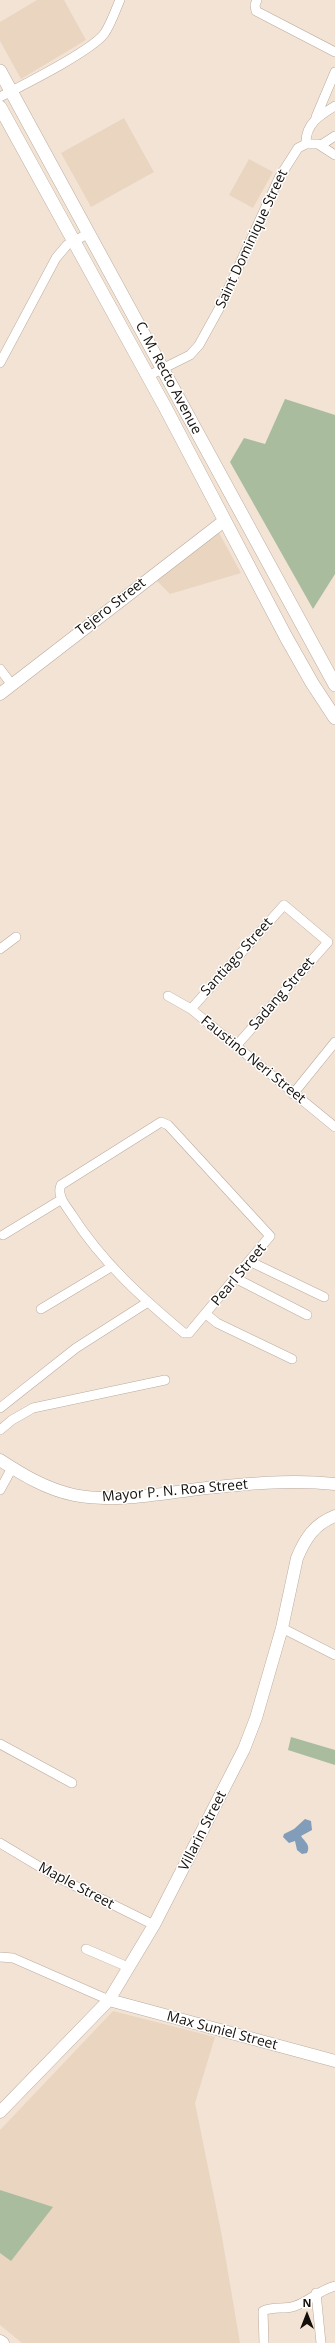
<!DOCTYPE html>
<style>
body{margin:0}
#map{position:relative;width:335px;height:2343px;overflow:hidden;background:#f3e3d5;font-family:"Open Sans",sans-serif}
canvas{display:block}
.north{position:absolute;left:287px;top:2295px;width:40px;height:40px;-webkit-text-stroke:3px #fff;paint-order:stroke;rotate:0deg;font-size:11px;font-weight:700;line-height:16px;text-align:center;color:#140f0a}
.north::after{content:'';display:block;margin:auto;width:14px;height:18px;background:#140f0a;clip-path:polygon(50% 0,100% 100%,50% 72%,0 100%)}
</style>
<div id="map">
<canvas width="335" height="2343"></canvas>
<div class="north">N</div>
</div>
<script>
const context = document.querySelector('canvas').getContext('2d');
context.lineJoin = 'round';
function paint(path, color) {
  context.fillStyle = color;
  context.fill(path, 'evenodd');
}
function trace(path, color, width, dash) {
  context.strokeStyle = color;
  context.lineWidth = width;
  context.lineCap = dash ? 'butt' : 'round';
  context.setLineDash(dash || []);
  context.stroke(path);
}
function drawText(font, color, halo, rows, align = 'center') {
  context.font = font + ' "Open Sans",sans-serif';
  context.lineWidth = 3;
  context.setLineDash([]);
  context.textBaseline = 'middle';
  context.strokeStyle = halo;
  context.fillStyle = color;
  for (const [text, x, y, turn = 0] of rows) {
    context.save();
    context.translate(x, y);
    context.rotate((+turn || 0) * Math.PI / 180);
    context.textAlign = isNaN(turn) ? turn : align;
    if (halo) context.strokeText(text, 0, 0);
    context.fillText(text, 0, 0);
    context.restore();
  }
}
paint(new Path2D(`
 M37,0H64L86,40L21,79L0,41V22Z
 M124,118L154,172L91,207L61,153Z
 M249,159L273,172L253,208L229,195Z
 M218,531L241,573L170,594L156,580Z
 M113,2011L215,2037L195,2103L221,2231L240,2343H22L0,2325V2130Z`), '#ead5c1');
paint(new Path2D(`
 M285,399L335,415V574L313,609L230,462L244,438L265,444Z
 M291,1737L335,1750V1765L288,1750Z
 M0,2190L53,2207L11,2261L0,2253Z`), '#a9bc9d');
paint(new Path2D(`
 M305,1819L311,1821L312,1830L301,1836C305,1842 311,1845 307,1853L302,1854L297,1850L295,1841L289,1843L283,1837L284,1834L294,1829Z`), '#829db9');
const minor = new Path2D(`
 M257,0L255,5L256,11L335,52
 M0,97C23,85 90,52 104,34C111,24 115,11 120,0
 M316,117L335,72
 M306,144C305,124 320,115 335,106
 M321,145L335,136
 M0,363L56,258L67,245L89,233
 M148,376L190,355L199,345L220,307L279,178L298,148L306,144H318L335,155
 M0,669L12,685
 M0,949L16,937
 M168,996L191,1009L335,1127
 M191,1009L284,905L328,942L236,1046
 M293,1094L335,1042
 M161,1122L168,1125L270,1236L189,1333H184C142,1298 102,1262 72,1215C67,1207 56,1196 61,1185Z
 M3,1235L62,1199
 M249,1261L324,1297
 M235,1278L307,1315
 M41,1309L111,1267
 M206,1314L217,1323L292,1359
 M0,1408L76,1348L148,1302
 M0,1430L12,1420L33,1408L165,1380
 M0,1490L12,1468
 M282,1628L335,1655
 M0,1744L72,1783
 M0,1843L55,1876L154,1925
 M86,1949L128,1967
 M0,1957L13,1958L109,2000
 M316,2293L321,2343
 M264,2343L263,2311C274,2306 285,2310 295,2306C310,2301 319,2290 335,2286`);
const major = new Path2D(`
 M0,694L224,521
 M0,1460C23,1475 46,1489 74,1495C114,1503 158,1494 198,1489C243,1484 290,1479 335,1484
 M109,2000L335,2061
 M0,2112L109,2000L154,1925L244,1749L256,1718L282,1628L297,1558C305,1539 314,1524 335,1516
 M0,2341L3,2343`);
const highway = new Path2D(`
 M0,71L335,685
 M0,107L165,407L286,637L312,683L335,718`);
trace(minor, '#b9ab9d', 10);
trace(major, '#b9ab9d', 13);
trace(highway, '#b9ab9d', 14);
trace(minor, '#fff', 9);
trace(major, '#fff', 12);
trace(highway, '#fff', 13);
drawText('14px', '#140f0a', '#fff', [
 ["Saint Dominique Street",252,239,-65],
 ["C. M. Recto Avenue",168,378,62],
 ["Tejero Street",111,607,-38],
 ["Santiago Street",237,957,-48],
 ["Sadang Street",282,994,-49],
 ["Faustino Neri Street",253,1060,39],
 ["Pearl Street",239,1275,-50],
 ["Mayor P. N. Roa Street",175,1491,-5],
 ["Villarin Street",203,1831,-63],
 ["Maple Street",76,1886,28],
 ["Max Suniel Street",222,2031,15]
]);
</script>
